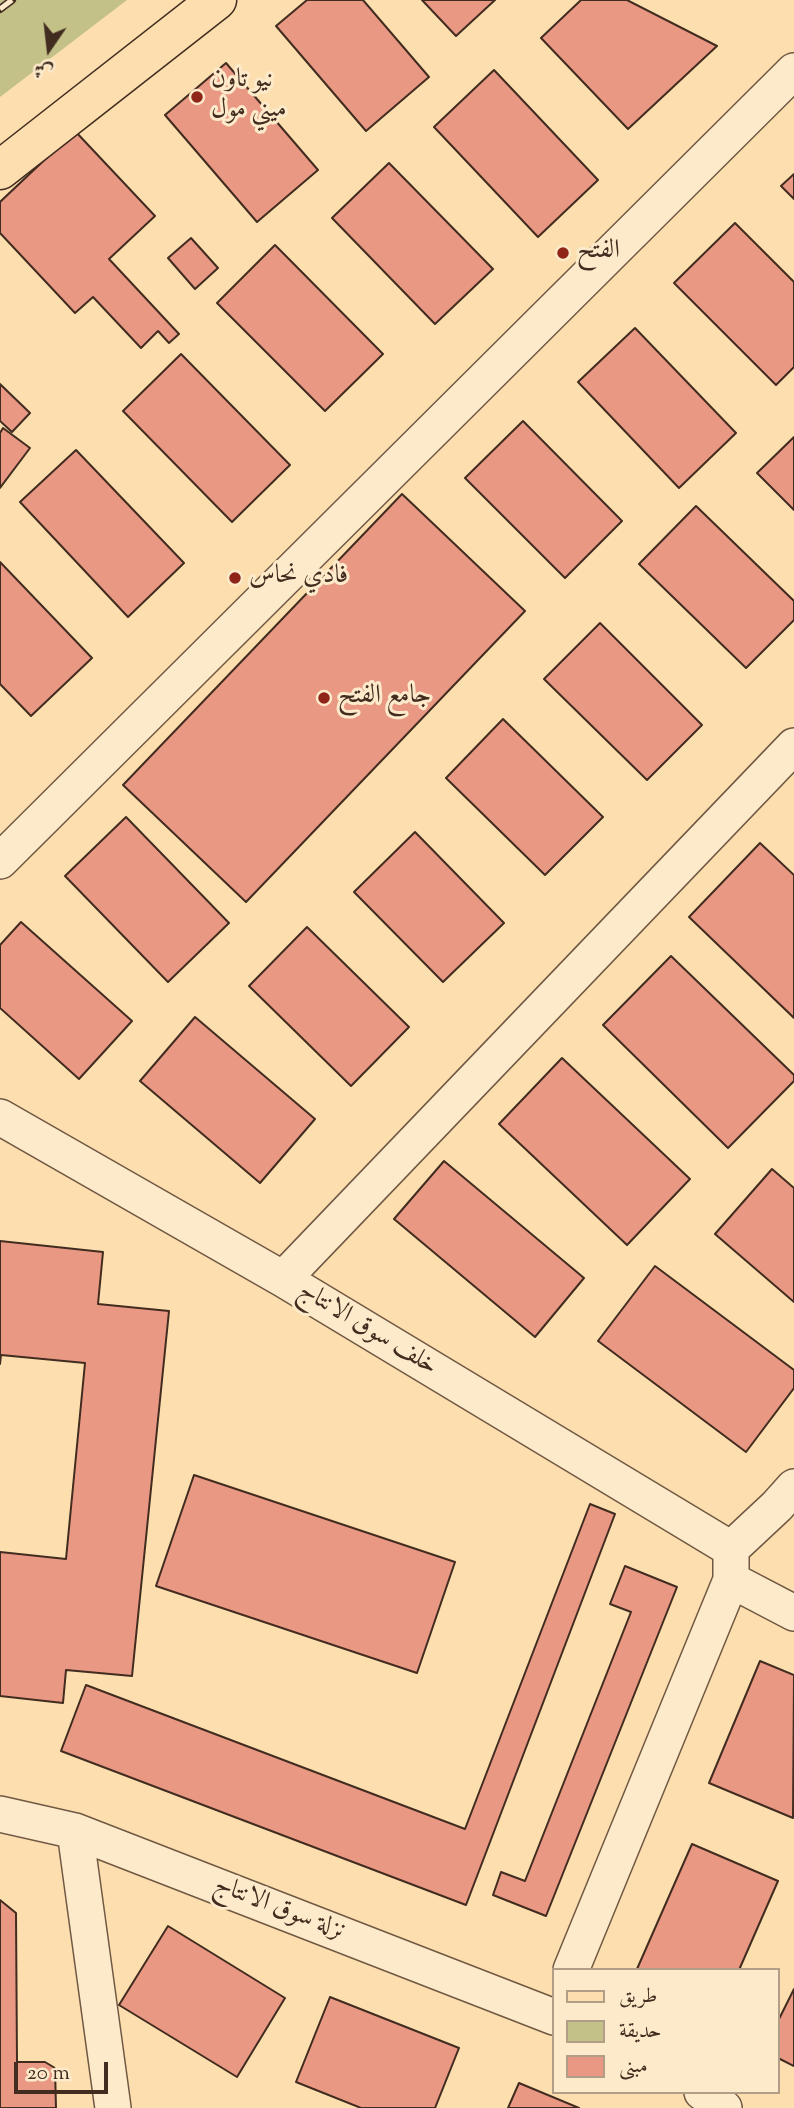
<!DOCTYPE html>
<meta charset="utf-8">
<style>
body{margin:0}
#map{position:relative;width:794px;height:2108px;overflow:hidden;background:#fcdeaf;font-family:"Sorts Mill Goudy",Amiri,serif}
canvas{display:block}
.legend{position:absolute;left:552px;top:1968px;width:228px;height:126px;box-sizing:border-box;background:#fdeacb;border:2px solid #b29e86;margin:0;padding:9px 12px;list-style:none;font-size:21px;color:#412c1f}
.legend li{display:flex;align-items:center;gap:14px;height:35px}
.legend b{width:35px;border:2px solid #b29e86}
.north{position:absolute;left:14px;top:14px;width:70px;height:70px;-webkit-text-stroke:5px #fdeacb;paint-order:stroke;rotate:194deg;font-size:19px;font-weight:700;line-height:28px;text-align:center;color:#412c1f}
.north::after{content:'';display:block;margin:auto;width:24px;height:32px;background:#412c1f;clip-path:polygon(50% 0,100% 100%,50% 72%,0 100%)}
.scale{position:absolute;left:14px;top:2062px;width:94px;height:32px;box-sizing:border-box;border:4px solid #412c1f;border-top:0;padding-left:9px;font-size:21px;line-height:24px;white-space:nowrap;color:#412c1f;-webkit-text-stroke:5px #fdeacb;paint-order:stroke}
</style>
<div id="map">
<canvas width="794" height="2108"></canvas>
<ul class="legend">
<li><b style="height:9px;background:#fcdeaf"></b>طريق</li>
<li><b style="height:19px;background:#c3c088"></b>حديقة</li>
<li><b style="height:19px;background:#e99884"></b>مبنى</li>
</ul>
<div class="north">ش</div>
<div class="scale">20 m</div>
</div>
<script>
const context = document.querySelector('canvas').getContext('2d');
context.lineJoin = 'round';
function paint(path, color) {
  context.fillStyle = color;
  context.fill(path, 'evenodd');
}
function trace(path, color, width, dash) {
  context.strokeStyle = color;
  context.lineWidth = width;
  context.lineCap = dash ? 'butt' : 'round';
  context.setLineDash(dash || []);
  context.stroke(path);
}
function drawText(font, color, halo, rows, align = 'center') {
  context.font = font + ' "Sorts Mill Goudy",Amiri,serif';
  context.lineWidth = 6;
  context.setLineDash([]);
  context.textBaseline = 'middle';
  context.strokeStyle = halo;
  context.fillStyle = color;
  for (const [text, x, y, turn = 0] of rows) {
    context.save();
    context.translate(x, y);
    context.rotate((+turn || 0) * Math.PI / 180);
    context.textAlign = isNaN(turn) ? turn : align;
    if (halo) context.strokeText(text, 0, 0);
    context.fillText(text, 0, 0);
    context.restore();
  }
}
paint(new Path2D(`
 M0,0H127L0,97Z`), '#c3c088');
const building = new Path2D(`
 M307,0H363L429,77L366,131L276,26Z
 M422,0H495L456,36Z
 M581,0H627L717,46L628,129L541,38Z
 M226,63L318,170L257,222L165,115Z
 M494,70L598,180L538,237L434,127Z
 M75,131L155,216L109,259L179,334L169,343L158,331L141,348L93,297L75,313L0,233V202Z
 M389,163L493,269L435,324L332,218Z
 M794,174V199L781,186Z
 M735,223L794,282V367L776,385L674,283Z
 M191,238L218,268L195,289L168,258Z
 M275,245L383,354L325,411L217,303Z
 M635,328L736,433L679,488L578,382Z
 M181,354L290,465L232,522L123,411Z
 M0,384L30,413L12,432L0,421Z
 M523,421L622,521L565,578L465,478Z
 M3,428L30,448L0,488V433Z
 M794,437V510L757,473Z
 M76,450L184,563L128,617L20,502Z
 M402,494L525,611L246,902L123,785Z
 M696,506L794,601V620L746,668L639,564Z
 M0,562L92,658L31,716L0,684Z
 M600,623L702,725L647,780L544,679Z
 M503,719L603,817L545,875L446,778Z
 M126,817L229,923L168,982L65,876Z
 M415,832L504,923L443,982L354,892Z
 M760,843L794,875V1018L689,917Z
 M21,922L132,1021L79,1079L0,1008V945Z
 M307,927L409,1027L351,1086L249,986Z
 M671,956L794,1075V1081L728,1148L603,1025Z
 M195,1017L315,1119L260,1183L140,1081Z
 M562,1058L690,1179L627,1245L499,1124Z
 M444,1161L584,1278L535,1337L394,1219Z
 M772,1169L794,1188V1302L715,1234Z
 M0,1241L103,1252L98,1304L169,1311L132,1676L66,1670L63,1703L0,1696V1552L66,1559L85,1363L1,1355L0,1364Z
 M655,1266L794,1370V1388L746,1452L598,1341Z
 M194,1475L455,1562L417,1673L156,1586Z
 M590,1504L615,1514L466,1905L61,1751L86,1685L465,1829Z
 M625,1566L677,1587L546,1916L493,1895L501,1872L525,1881L631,1612L610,1604Z
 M760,1661L794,1675L793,1818L709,1783Z
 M692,1844L778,1881L739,1970L637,1969Z
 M0,1900L16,1913L17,2062H45L55,2068L56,2108H0Z
 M168,1926L285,1998L237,2077L119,2005Z
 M794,1989V2066L778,2058V2021Z
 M330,1997L459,2048L435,2108H361L296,2082Z
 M519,2083L579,2108H508Z`);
paint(building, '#e99884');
trace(building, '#412c1f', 2);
const minor = new Path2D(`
 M0,861L794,71
 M0,1117L283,1279L731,1549
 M283,1279L794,746
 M731,1580L794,1613
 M0,1814L75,1831L554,2017
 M75,1831L113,2108
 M571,1970L731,1580V1549L777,1506L794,1487
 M702,2092L724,2108`);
const major = new Path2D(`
 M0,170L217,0`);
trace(minor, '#705843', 38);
trace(major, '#412c1f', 41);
trace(minor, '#fdeacb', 35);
trace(major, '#fcdeaf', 38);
const rail = new Path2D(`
 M0,9L12,0`);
trace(rail, '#412c1f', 8);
trace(rail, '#fdeacb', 5, [16]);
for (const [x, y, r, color] of [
 [197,97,7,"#8f2418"],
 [563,253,7,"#8f2418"],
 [235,578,7,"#8f2418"],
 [324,698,7,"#8f2418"]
]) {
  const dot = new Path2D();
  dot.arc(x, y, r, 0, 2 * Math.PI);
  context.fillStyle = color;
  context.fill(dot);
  trace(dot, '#fdeacb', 2.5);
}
drawText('26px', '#412c1f', '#fdeacb', [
 ["نيو تاون",211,82],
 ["ميني مول",211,112],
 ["الفتح",577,253],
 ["فادي نحاس",249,578],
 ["جامع الفتح",338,698]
], 'left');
drawText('26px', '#412c1f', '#fdeacb', [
 ["خلف سوق الانتاج",367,1330,31],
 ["نزلة سوق الانتاج",279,1910,21]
]);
</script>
